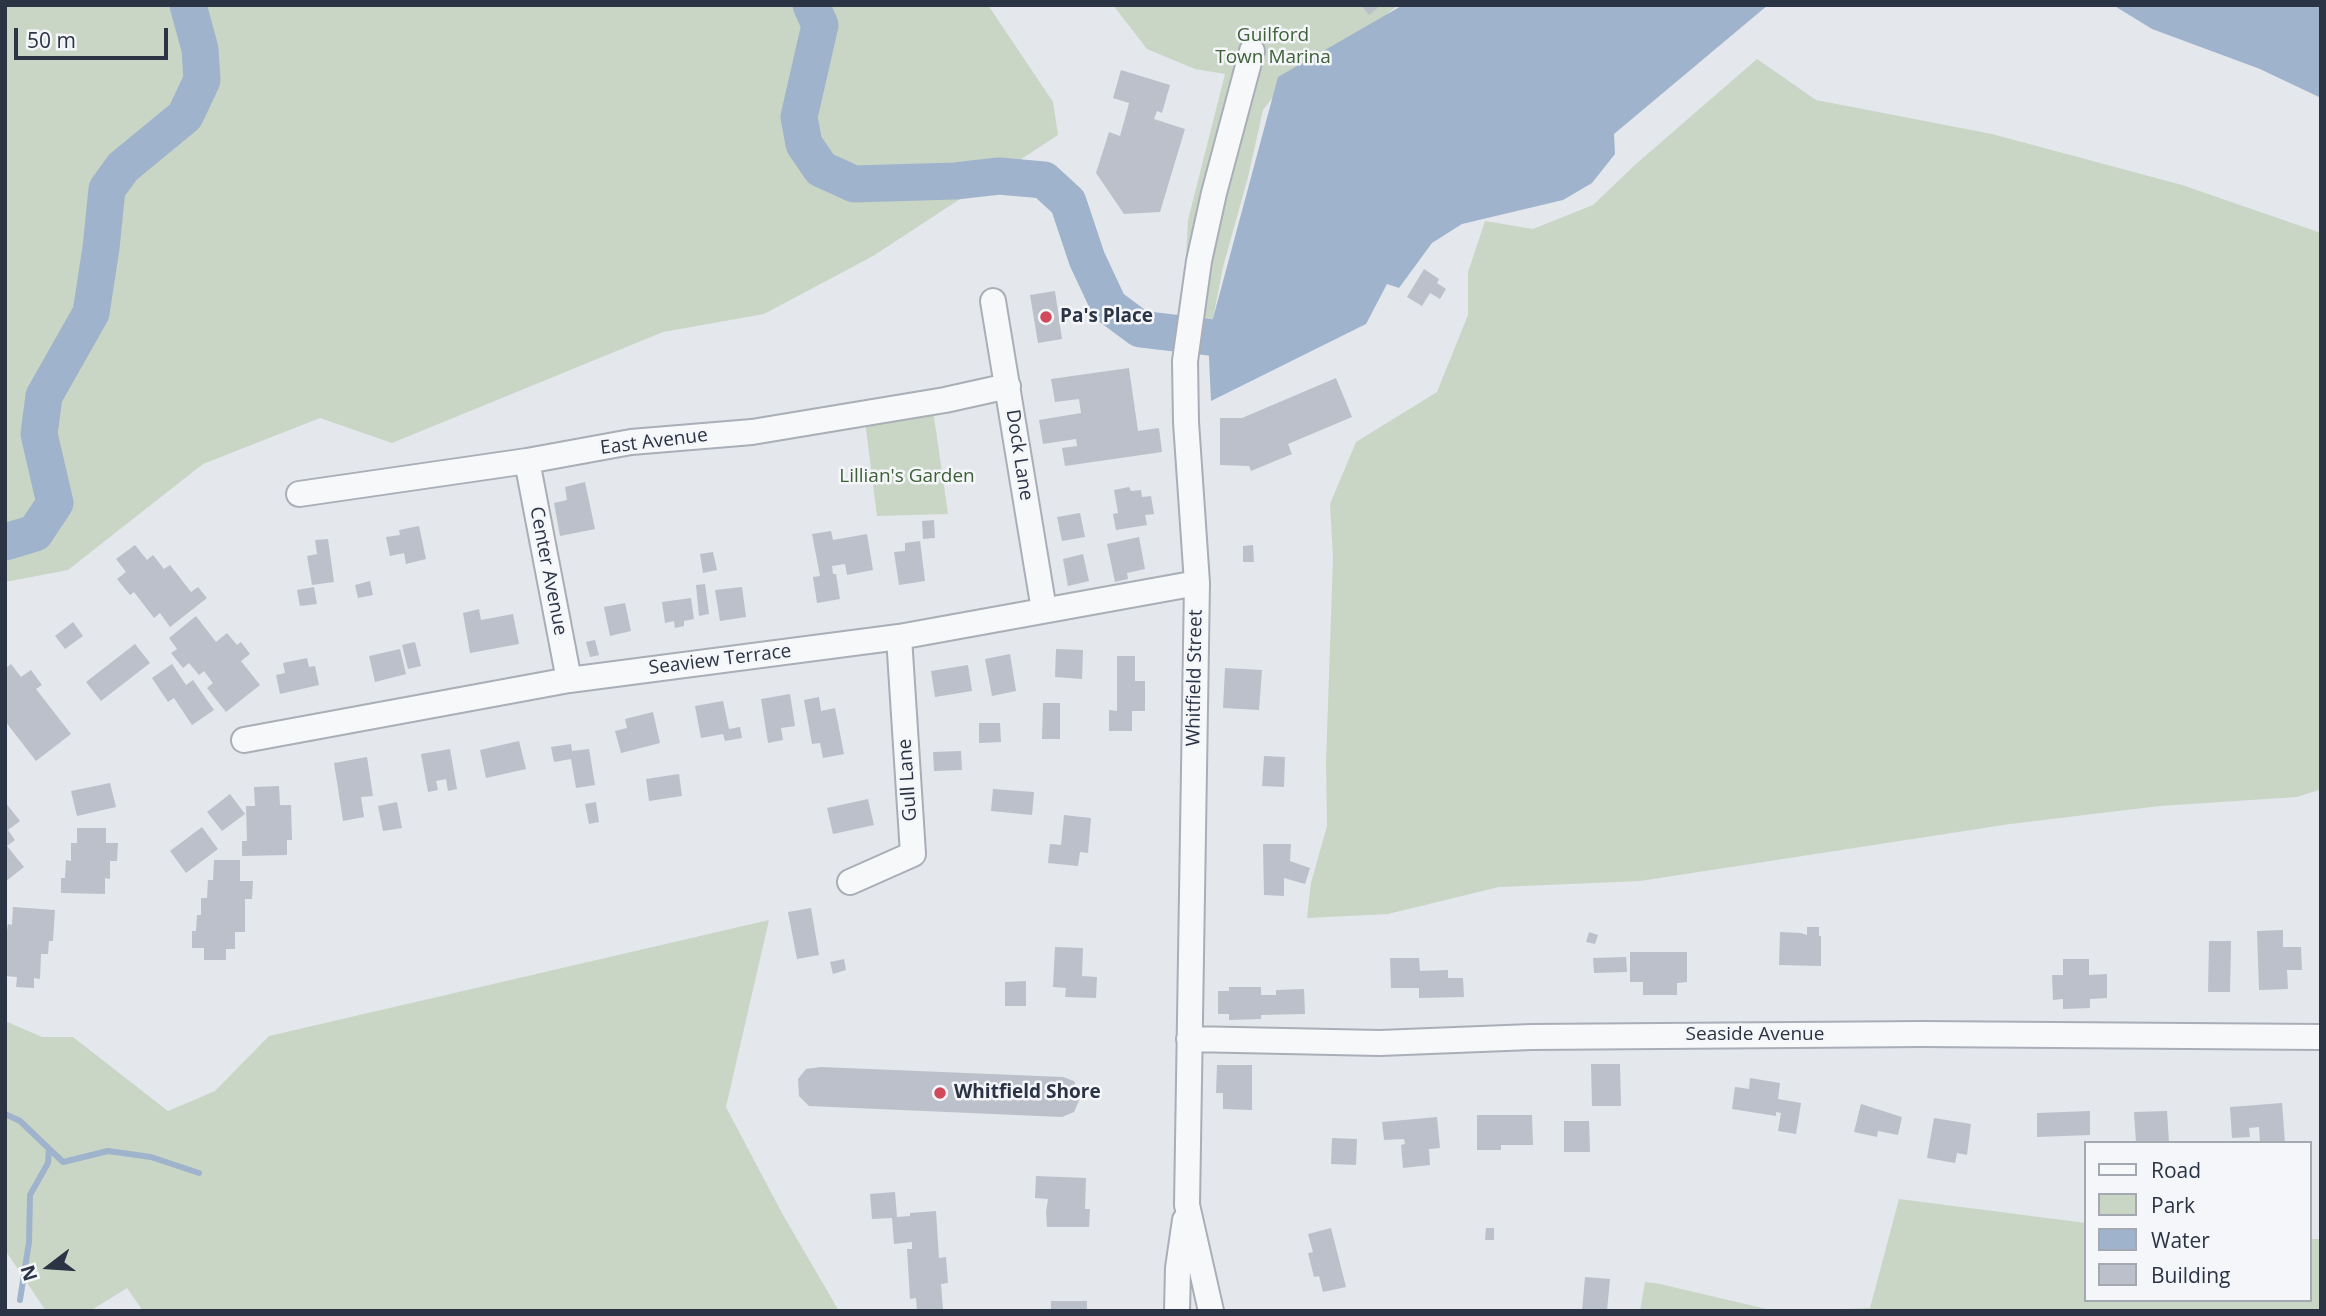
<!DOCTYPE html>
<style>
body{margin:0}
#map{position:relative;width:2326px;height:1316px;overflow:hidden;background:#e4e7ec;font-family:"Open Sans",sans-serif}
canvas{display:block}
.frame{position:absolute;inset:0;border:7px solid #2b3445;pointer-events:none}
.legend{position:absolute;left:2084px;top:1141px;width:228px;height:161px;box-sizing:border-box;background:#f4f6f9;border:2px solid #a4a8b1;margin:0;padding:9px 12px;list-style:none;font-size:21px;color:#2b3445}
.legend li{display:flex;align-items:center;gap:14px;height:35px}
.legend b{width:35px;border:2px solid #a4a8b1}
.north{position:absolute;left:14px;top:1232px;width:70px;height:70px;-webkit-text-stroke:5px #f4f6f9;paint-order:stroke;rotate:253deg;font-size:19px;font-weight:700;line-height:28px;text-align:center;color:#2b3445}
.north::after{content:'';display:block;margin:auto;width:24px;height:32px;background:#2b3445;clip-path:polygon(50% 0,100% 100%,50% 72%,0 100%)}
.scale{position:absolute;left:14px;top:28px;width:154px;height:32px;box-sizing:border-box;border:4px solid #2b3445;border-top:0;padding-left:9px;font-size:21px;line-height:24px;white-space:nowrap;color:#2b3445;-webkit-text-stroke:5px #f4f6f9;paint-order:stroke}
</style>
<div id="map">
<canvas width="2326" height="1316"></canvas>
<div class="frame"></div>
<ul class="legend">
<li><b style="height:9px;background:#f7f8fa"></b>Road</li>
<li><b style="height:19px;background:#c9d6c5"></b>Park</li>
<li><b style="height:19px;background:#9fb4cc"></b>Water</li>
<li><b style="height:19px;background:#bbc0ca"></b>Building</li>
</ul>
<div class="north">N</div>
<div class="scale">50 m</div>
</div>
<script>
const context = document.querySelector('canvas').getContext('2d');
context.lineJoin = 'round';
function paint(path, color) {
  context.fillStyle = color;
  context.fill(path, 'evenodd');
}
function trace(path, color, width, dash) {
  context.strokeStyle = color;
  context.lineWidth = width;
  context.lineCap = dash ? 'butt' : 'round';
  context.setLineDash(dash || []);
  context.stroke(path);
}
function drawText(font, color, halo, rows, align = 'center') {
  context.font = font + ' "Open Sans",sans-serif';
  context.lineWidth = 5;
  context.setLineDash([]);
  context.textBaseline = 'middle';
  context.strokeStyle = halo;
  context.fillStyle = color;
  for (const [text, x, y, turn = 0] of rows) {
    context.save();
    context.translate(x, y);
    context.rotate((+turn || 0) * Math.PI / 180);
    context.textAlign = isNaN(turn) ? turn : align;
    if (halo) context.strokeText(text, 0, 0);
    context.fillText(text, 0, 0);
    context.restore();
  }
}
paint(new Path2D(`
 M5,5H988L1053,102L1058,135L873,256L764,314L663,332L392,443L320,418L203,464L68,570L5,582Z
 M1113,5H1398L1323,67L1276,93L1263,110L1248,177L1223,267L1213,319L1183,314L1188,220L1225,74L1195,69L1147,49Z
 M1757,59L1816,100L1992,134L2182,185L2321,233L2319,790L2297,797L2160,806L2010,824L1640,881L1499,887L1388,914L1307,918L1311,883L1327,826L1326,762L1333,558L1330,504L1356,442L1437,392L1468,315V272L1485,221L1533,229L1593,205L1636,164Z
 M933,410L948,514L877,516L865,421Z
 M769,920L726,1107L783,1215L839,1311H143L127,1288L90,1311H46L5,1250V1021L42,1037H73L168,1111L215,1091L269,1036Z
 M1899,1199L2086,1223V1300H2310V1239H2321V1311H1797L1870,1308Z
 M1645,1282L1660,1284L1775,1311H1640Z`), '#c9d6c5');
paint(new Path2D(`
 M1403,5H1768L1614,134L1615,154L1592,183L1563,200L1462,224L1432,243L1399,288L1387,284L1366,324L1211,401L1208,337L1278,77Z
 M2113,5H2321V98L2260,69L2152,29Z`), '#9fb4cc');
trace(new Path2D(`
 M5,1114L20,1121L63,1162L108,1151L151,1157L199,1173
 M20,1300L29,1242L30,1195L48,1163L49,1149`), '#9fb4cc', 6);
trace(new Path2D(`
 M811,5L820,25L799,117L804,144L821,169L854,184L955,181L999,176L1044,180L1068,202L1087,259L1109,306L1140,329L1208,337
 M5,542L35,533L55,503L39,434L44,396L91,313L101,248L107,189L123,167L185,116L202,80L200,49L188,5`), '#9fb4cc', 37);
paint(new Path2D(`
 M1361,5H1381L1369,15Z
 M1121,70L1170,85L1162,113L1157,111L1154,119L1185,129L1160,212L1124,214L1096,173L1109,132L1120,136L1127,111L1129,103L1113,98Z
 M1424,269L1439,279L1437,283L1446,289L1440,299L1430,293L1422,306L1407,297Z
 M1055,291L1062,339L1038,343L1030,295Z
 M1129,368L1138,431L1159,428L1162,452L1065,466L1062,448L1077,446L1076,439L1043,444L1039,420L1081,413L1079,399L1055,402L1051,379Z
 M1336,378L1352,417L1288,444L1292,454L1251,471L1249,466L1220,465V418H1242Z
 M585,482L595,529L560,536L554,503L567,500L565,487Z
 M1129,487L1131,491L1141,490L1142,497L1151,496L1154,514L1145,515L1147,525L1116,530L1113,514L1118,513L1114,490Z
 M1080,513L1085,537L1062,541L1057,517Z
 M934,520L935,538L923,539L922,521Z
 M419,526L426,559L406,564L404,553L390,556L386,537L400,535L399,530Z
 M831,531L833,540L867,534L873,570L847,575L845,564L832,566L833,574H836L840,599L817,603L813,577L820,576L812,534Z
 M1139,537L1145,569L1127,573L1128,579L1115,582L1107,544Z
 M328,539L334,582L312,585L307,556L317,554L315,540Z
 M920,541L925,581L899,585L894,552L905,551V543Z
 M135,545L147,560L153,555L164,569L170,565L191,592L198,587L207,598L170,627L160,613L154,618L134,592L130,595L117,579L126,572L116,559Z
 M1253,545L1254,562H1243V546Z
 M713,552L717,570L703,573L700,554Z
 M1083,554L1089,581L1068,586L1063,559Z
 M370,581L373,595L358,598L355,585Z
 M705,584L709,614L699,616L696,585Z
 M314,587L317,604L300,606L297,590Z
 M742,587L746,617L720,621L715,590Z
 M691,598L694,619L684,621V626L675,628L674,621L665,623L662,602Z
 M625,603L631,631L610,636L604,607Z
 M479,609L481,620L513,614L519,644L470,653L463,613Z
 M196,616L216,642L227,633L237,645L241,642L250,654L241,661L260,685L226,712L207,688L213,683L204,671L199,675L189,663L183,668L171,653L177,649L169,638Z
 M73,622L83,636L65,649L55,636Z
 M595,640L599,655L590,657L586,642Z
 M415,642L421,666L408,669L402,645Z
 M135,644L150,663L101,701L86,682Z
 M400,649L406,674L375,682L369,656Z
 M1056,649L1083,650L1082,679L1055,677Z
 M1010,654L1016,691L992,696L985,659Z
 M1117,656H1135V681H1145V711H1132V731H1109V710L1117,711Z
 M307,658L309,667L315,666L319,685L280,694L276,675L285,673L283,663Z
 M11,664L21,677L31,670L42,685L36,689L71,734L36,761L5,721V669Z
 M172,664L186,685L193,680L214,710L192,725L174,698L168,702L152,678Z
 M968,665L972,691L935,697L931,671Z
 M1225,668L1262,670L1259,710L1223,708Z
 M790,694L795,726L781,728L783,740L768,743L761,699Z
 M819,697L821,711L835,708L844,754L823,758L820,743L812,744L804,700Z
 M723,701L729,729L740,727L742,738L725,741L723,734L701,738L695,706Z
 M1043,703H1060V739H1042Z
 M653,712L660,743L621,753L615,731L627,728L625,719Z
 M979,723H1000L1001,742L979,743Z
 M519,741L526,769L486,778L480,750Z
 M571,744L572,751L589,749L595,785L576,788L571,759L554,762L551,747Z
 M450,749L457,789L448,791L446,779L436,781L438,790L428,792L421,754Z
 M961,751L962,770L934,771L933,752Z
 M1264,756L1285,757L1284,787L1262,786Z
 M367,757L373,796L361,797L364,817L343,821L334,763Z
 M679,774L682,796L649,801L646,779Z
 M110,783L116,807L77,816L71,791Z
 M279,786L280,805H291L292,840H287V855L242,856V841H247L246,806H255L254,787Z
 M993,789L1034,792L1032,815L991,811Z
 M230,794L245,814L222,831L207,812Z
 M868,799L874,825L833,834L827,808Z
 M5,802L20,821L8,830L15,840L7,846L24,867L5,882Z
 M397,802L402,828L383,831L378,806Z
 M596,802L599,822L589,824L585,804Z
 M1064,815L1091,818L1088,853L1080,852L1078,866L1048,863L1050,844L1061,845Z
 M202,827L218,849L186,873L170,851Z
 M77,828H106V843H118L117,861H110V879L105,878V894L61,893V878H65L66,860L71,861V843H77Z
 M1263,844H1291L1290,861L1310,868L1305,884L1284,878V896L1264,895Z
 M214,860H240V881H253L252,899H245V932H235V949H226V960H204V948H192V931H196L197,915H201V898H207L208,880H213Z
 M13,907L55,910L53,941H49L48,954H41L40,979L34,978V988L16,987L17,977L5,976V944L8,924L12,925Z
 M811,908L819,955L797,959L788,912Z
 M1807,927H1819V936H1821V966L1779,965L1780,932L1801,933L1807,935Z
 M2283,930V947H2301L2302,970H2287L2288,989L2259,990L2257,931Z
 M1589,932L1598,935L1595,944L1586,942Z
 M2209,941H2231L2230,992H2208Z
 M1055,947L1083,948L1082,976L1097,977L1096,998L1065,997L1066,988L1053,987Z
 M1630,952H1687V982L1677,983V995H1643V982H1630Z
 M1626,957L1627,972L1594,973L1593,958Z
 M1390,958H1419L1420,971L1448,970V978H1463L1464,997L1419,998V988H1391Z
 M844,959L846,970L833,974L830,962Z
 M2063,959H2089V975L2107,974V998L2090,999V1008L2063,1009V999L2053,1000L2052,975H2063Z
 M1026,981V1006H1005V982Z
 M1229,987H1261V995H1276V990L1304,989L1305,1014L1261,1015V1019L1229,1020V1014H1218V991H1229Z
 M1591,1064H1620L1621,1106H1592Z
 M1217,1065H1252V1110L1223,1109V1093H1216Z
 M821,1067L1063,1077L1074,1081L1081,1096L1074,1112L1062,1117L809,1106L799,1096L798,1079L806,1069Z
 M1750,1078L1780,1083L1778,1099L1801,1103L1796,1134L1778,1131L1781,1113L1776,1112V1116L1732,1109L1735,1087L1749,1089Z
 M2282,1103L2285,1143H2260L2259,1127L2249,1128L2250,1137L2232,1138L2230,1107Z
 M1861,1104L1902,1117L1898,1135L1878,1131L1877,1137L1854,1132Z
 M2090,1111V1135L2037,1137V1113Z
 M2167,1111L2169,1143H2136L2134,1112Z
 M1477,1115H1532L1533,1145H1501V1150H1477Z
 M1437,1117L1440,1148L1429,1149L1430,1165L1403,1168L1401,1145L1405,1144L1404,1139L1384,1140L1382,1122Z
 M1934,1118L1971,1124L1967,1155L1957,1153L1955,1163L1927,1158Z
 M1564,1121H1589L1590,1152H1564Z
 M1332,1138L1357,1139L1356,1165L1331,1164Z
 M1036,1176L1086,1178L1085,1209H1090L1089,1227H1047L1046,1212L1048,1199L1035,1198Z
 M895,1192L897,1217L910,1216V1213L936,1211L939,1258L946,1257L948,1283L941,1284L943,1310L917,1311L916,1298L910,1299L907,1249H912V1242L894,1244L892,1218L872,1219L870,1194Z
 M1331,1228L1346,1287L1323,1292L1319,1276L1314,1277L1308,1253L1313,1252L1308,1234Z
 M1486,1228H1494V1240H1485Z
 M1585,1277L1610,1279L1607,1311H1582Z
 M1051,1301H1087V1311H1051Z`), '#bbc0ca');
const street = new Path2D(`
 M993,301L1044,610
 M527,461L569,680
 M299,494L527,461L631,442L752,432L945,400L1008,386
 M244,740L569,680L899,637L1197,583
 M850,882L913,854L899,637
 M1189,1039L1380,1043L1531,1037L1922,1034L2321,1037
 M1177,1311L1178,1268L1185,1220
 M1211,1311L1187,1205L1197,583L1186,422L1185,361L1199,261L1214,193L1252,51`);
trace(street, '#a9aeb7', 28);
trace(street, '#f7f8fa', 24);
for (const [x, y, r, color] of [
 [1046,317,7,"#d1495b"],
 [940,1093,7,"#d1495b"]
]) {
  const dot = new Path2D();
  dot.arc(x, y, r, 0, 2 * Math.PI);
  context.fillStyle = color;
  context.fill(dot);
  trace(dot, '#f4f6f9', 2.5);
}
drawText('19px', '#3f6138', '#f4f6f9', [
 ["Guilford",1273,36],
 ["Town Marina",1273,58],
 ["Lillian's Garden",907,477]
]);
drawText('bold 19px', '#2b3445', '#f4f6f9', [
 ["Pa's Place",1060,317],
 ["Whitfield Shore",954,1093]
], 'left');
drawText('19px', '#2b3445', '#f4f6f9', [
 ["East Avenue",654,442,-7],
 ["Dock Lane",1019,455,81],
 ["Center Avenue",548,571,79],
 ["Seaview Terrace",720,660,-7],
 ["Whitfield Street",1195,678,-89],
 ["Gull Lane",908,780,-94],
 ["Seaside Avenue",1755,1035]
]);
</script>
